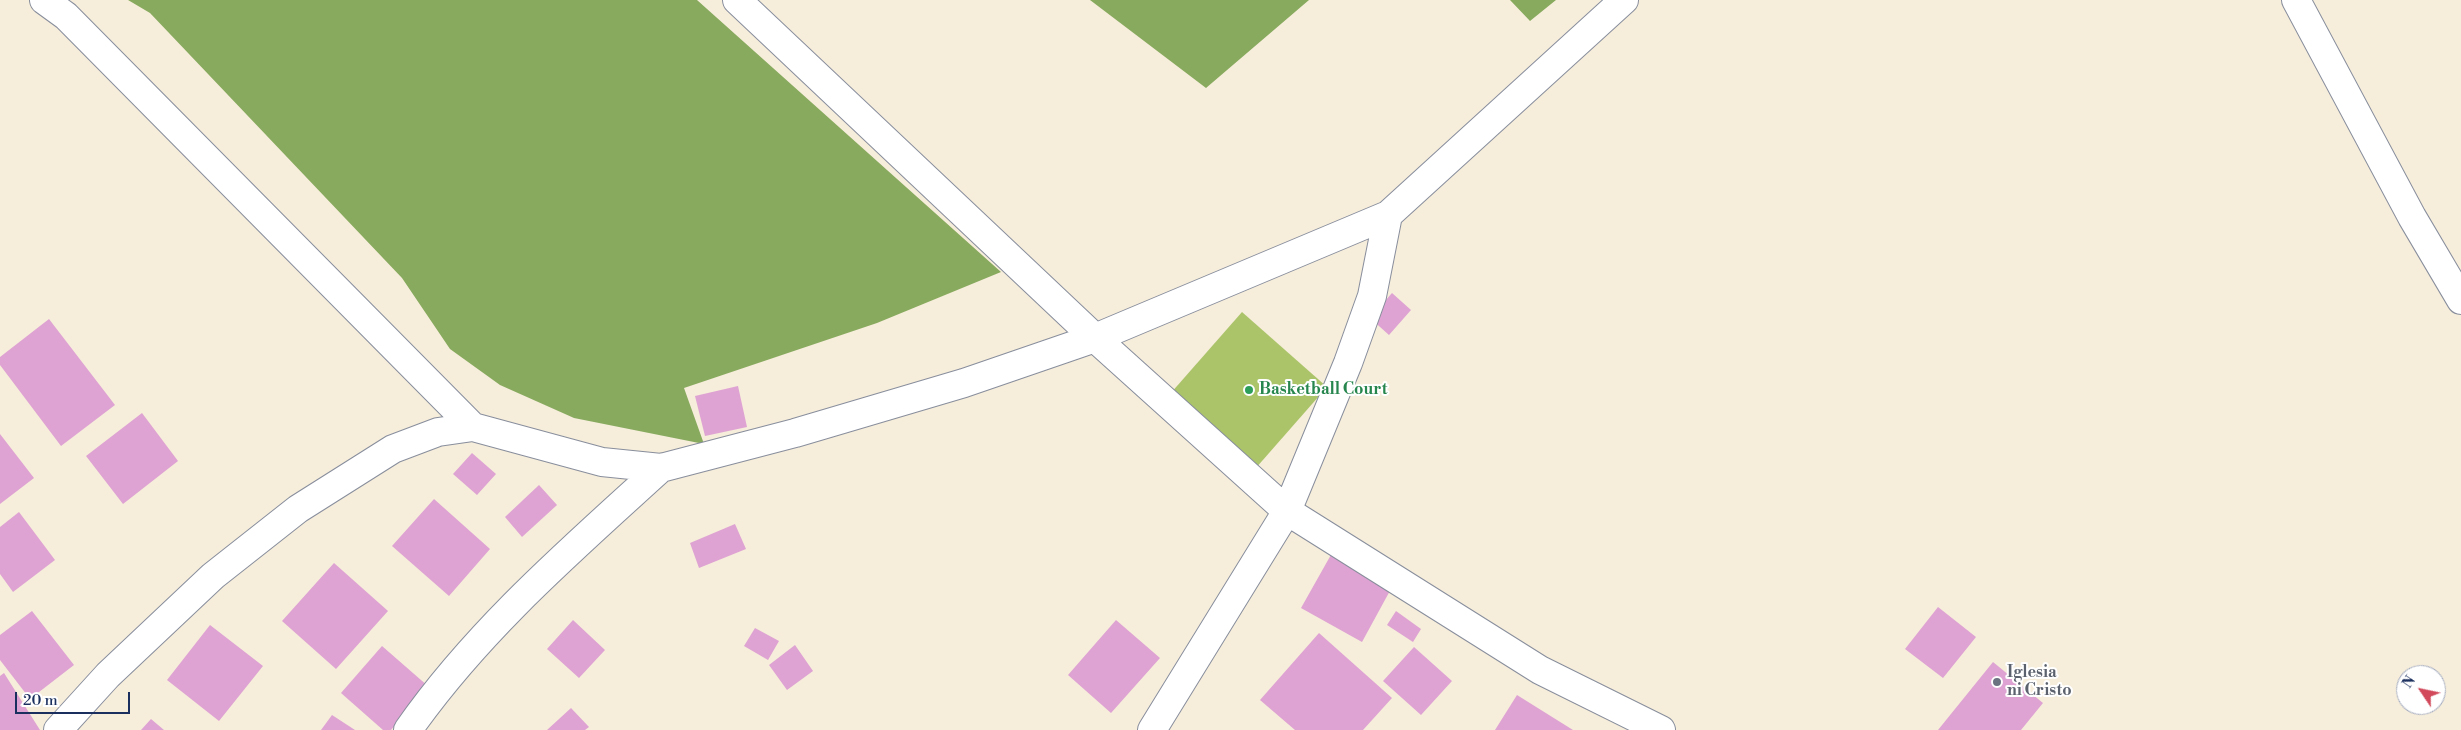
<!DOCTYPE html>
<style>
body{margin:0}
#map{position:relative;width:2461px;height:730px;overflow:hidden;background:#f6eddb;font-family:"Libre Bodoni",serif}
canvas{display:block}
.north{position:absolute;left:2396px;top:665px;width:50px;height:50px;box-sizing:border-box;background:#fff;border:1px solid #a4acbf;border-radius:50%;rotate:304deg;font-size:14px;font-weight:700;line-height:20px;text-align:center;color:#1b2f5e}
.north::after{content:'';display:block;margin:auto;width:18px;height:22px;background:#d1495b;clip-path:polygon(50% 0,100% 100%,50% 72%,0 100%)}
.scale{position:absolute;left:15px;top:692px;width:115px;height:22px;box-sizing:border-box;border:2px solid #1b2f5e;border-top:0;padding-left:6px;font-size:15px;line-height:18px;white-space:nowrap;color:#1b2f5e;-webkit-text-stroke:4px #fff;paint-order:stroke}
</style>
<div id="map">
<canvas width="2461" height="730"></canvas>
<div class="north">N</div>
<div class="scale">20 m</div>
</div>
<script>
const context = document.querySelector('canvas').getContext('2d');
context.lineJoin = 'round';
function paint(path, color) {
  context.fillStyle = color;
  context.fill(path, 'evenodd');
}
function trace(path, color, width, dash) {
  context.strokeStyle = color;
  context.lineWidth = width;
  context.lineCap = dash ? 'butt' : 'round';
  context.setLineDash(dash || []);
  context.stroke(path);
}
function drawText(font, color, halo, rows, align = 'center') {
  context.font = font + ' "Libre Bodoni",serif';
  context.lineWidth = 4;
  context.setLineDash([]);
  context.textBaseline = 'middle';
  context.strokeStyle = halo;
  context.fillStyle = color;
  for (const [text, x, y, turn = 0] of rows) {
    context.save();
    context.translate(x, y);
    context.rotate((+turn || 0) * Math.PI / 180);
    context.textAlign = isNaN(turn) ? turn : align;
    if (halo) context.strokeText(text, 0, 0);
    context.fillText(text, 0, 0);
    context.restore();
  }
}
paint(new Path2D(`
 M1242,312L1327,387L1255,469L1170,394Z`), '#abc46a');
paint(new Path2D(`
 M128,0H697L1001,272L877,323L684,388L704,444L574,418L500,385L450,349L402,278L150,13Z
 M1090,0H1309L1206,88Z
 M1510,0H1556L1530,21Z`), '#88aa5e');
paint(new Path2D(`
 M1392,293L1411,310L1389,335L1370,318Z
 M49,319L115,405L61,446L0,365V357Z
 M738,386L747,427L705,436L695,396Z
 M142,413L178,461L123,504L86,456Z
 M0,434L34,478L0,504Z
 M472,453L496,474L477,495L453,474Z
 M539,485L557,505L522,537L505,517Z
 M434,499L490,549L449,596L392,546Z
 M19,512L55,560L13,592L0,574V527Z
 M735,524L746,549L699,568L690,543Z
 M1332,553L1392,587L1362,642L1301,608Z
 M334,563L388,611L336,669L282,621Z
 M1938,607L1976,637L1943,678L1905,649Z
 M32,611L74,665L30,699L0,660V635Z
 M1396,611L1421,629L1413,642L1387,625Z
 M573,620L605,650L579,678L547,649Z
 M1116,620L1160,658L1111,713L1068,675Z
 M210,625L263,666L219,721L167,680Z
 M755,628L779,641L768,660L744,646Z
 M1319,633L1392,698L1363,730H1295L1260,700Z
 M795,645L813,671L787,690L769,665Z
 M382,646L429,687L391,730H383L341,693Z
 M1414,647L1452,681L1421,715L1383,681Z
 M1993,662L2043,703L2021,730H1938Z
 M4,673L40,730H0V676Z
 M1517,695L1573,730H1495Z
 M571,708L589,727L585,730H547Z
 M332,715L355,730H321Z
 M151,719L164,730H141Z`), '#dea3d2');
const minor = new Path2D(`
 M44,0L66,16L473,427
 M737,0L1095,338L1287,511L1540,670L1661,730
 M2296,0L2412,217L2461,300
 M58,730L108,675L213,576L298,509L393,449L438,432L473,427L602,462L661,468L795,433L964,383L1095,338L1388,215L1624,0
 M408,730C478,630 571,550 661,468
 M1152,730L1287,511L1348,363L1372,296L1388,215`);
trace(minor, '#888e9c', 30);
trace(minor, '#fff', 28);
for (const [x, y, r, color] of [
 [1249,390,5,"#2e9e5b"],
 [1997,682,5,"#6b7280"]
]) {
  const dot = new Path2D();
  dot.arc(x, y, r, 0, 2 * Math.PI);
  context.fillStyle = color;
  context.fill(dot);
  trace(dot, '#fff', 2);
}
drawText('bold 16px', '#27864d', '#fff', [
 ["Basketball Court",1259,390]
], 'left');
drawText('bold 16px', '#5b616d', '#fff', [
 ["Iglesia",2007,673],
 ["ni Cristo",2007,691]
], 'left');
</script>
